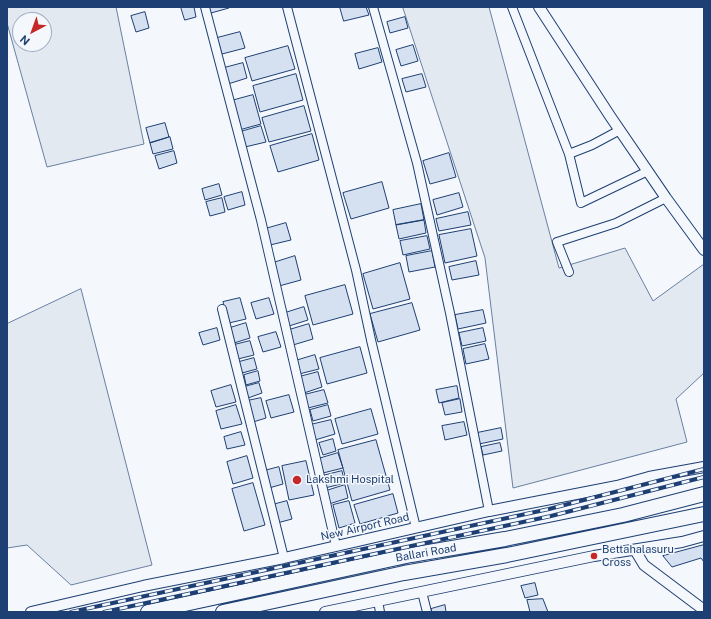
<!DOCTYPE html>
<style>
body{margin:0}
#map{position:relative;width:711px;height:619px;overflow:hidden;background:#f4f7fb;font-family:"Public Sans",sans-serif}
canvas{display:block}
.frame{position:absolute;inset:0;border:8px solid #1d3f73;pointer-events:none}
.north{position:absolute;left:12px;top:12px;width:40px;height:40px;box-sizing:border-box;background:#f4f7fb;border:1px solid #9eadc5;border-radius:50%;rotate:221deg;font-size:11px;font-weight:700;line-height:16px;text-align:center;color:#1d3f73}
.north::after{content:'';display:block;margin:auto;width:14px;height:18px;background:#c62828;clip-path:polygon(50% 0,100% 100%,50% 72%,0 100%)}
</style>
<div id="map">
<canvas width="711" height="619"></canvas>
<div class="frame"></div>
<div class="north">N</div>
</div>
<script>
const context = document.querySelector('canvas').getContext('2d');
context.lineJoin = 'round';
function paint(path, color) {
  context.fillStyle = color;
  context.fill(path, 'evenodd');
}
function trace(path, color, width, dash) {
  context.strokeStyle = color;
  context.lineWidth = width;
  context.lineCap = dash ? 'butt' : 'round';
  context.setLineDash(dash || []);
  context.stroke(path);
}
function drawText(font, color, halo, rows, align = 'center') {
  context.font = font + ' "Public Sans",sans-serif';
  context.lineWidth = 3;
  context.setLineDash([]);
  context.textBaseline = 'middle';
  context.strokeStyle = halo;
  context.fillStyle = color;
  for (const [text, x, y, turn = 0] of rows) {
    context.save();
    context.translate(x, y);
    context.rotate((+turn || 0) * Math.PI / 180);
    context.textAlign = isNaN(turn) ? turn : align;
    if (halo) context.strokeText(text, 0, 0);
    context.fillText(text, 0, 0);
    context.restore();
  }
}
const green = new Path2D(`
 M7,7H116L144,144L47,167L7,23ZM20,20H44V44H20Z
 M403,7H489L559,268L625,248L653,301L704,264V373L676,399L687,442L513,488L485,258Z
 M81,289L152,565L71,585L27,545L7,548V324Z`);
paint(green, '#e3e9f0');
trace(green, '#687fa3', 1);
const building = new Path2D(`
 M181,7H194L196,17L185,20Z
 M209,7H228L229,8L211,13Z
 M340,7H366L369,15L344,21Z
 M145,12L149,28L136,32L131,16Z
 M405,17L408,28L390,33L387,22Z
 M240,32L245,48L222,54L217,38Z
 M413,45L418,61L401,66L396,50Z
 M288,46L295,69L252,81L245,58Z
 M378,48L382,62L359,69L355,54Z
 M243,63L247,78L228,84L224,68Z
 M296,74L303,100L260,112L253,86Z
 M422,74L426,87L406,92L402,79Z
 M253,95L261,124L239,130L231,101Z
 M304,106L311,131L269,142L262,118Z
 M165,123L169,137L150,143L146,128Z
 M261,126L266,142L245,147L240,132Z
 M312,134L319,160L278,172L270,146Z
 M170,137L173,149L153,154L150,143Z
 M174,151L177,163L159,169L155,156Z
 M449,153L456,177L430,184L423,161Z
 M382,182L389,208L351,219L343,193Z
 M219,184L222,195L205,200L202,189Z
 M242,192L245,205L228,210L224,197Z
 M459,193L463,207L437,215L433,200Z
 M222,198L225,212L210,216L206,202Z
 M421,204L424,220L396,225L393,210Z
 M468,212L471,225L439,231L436,219Z
 M424,220L426,233L399,239L396,225Z
 M286,223L291,240L270,245L265,229Z
 M471,229L477,256L445,263L439,235Z
 M427,236L430,249L403,255L400,241Z
 M432,251L435,267L409,272L406,256Z
 M295,256L301,280L279,286L273,263Z
 M476,261L479,275L452,280L449,267Z
 M400,263L410,299L373,309L363,274Z
 M345,285L353,314L313,325L305,296Z
 M240,298L246,319L229,323L223,302Z
 M269,298L274,314L256,319L251,303Z
 M412,303L420,330L378,342L370,314Z
 M304,307L308,320L289,326L285,313Z
 M483,310L486,323L458,329L455,315Z
 M246,323L250,338L234,343L230,328Z
 M309,324L313,339L293,345L289,330Z
 M217,328L220,340L203,345L199,333Z
 M483,328L486,341L462,346L459,333Z
 M276,332L281,347L263,352L258,337Z
 M250,341L254,355L238,359L234,345Z
 M485,344L489,359L466,364L463,349Z
 M360,347L367,373L327,384L320,358Z
 M315,355L319,369L299,374L295,361Z
 M254,358L257,369L242,373L239,362Z
 M258,371L260,381L246,385L244,375Z
 M318,372L322,387L304,393L299,377Z
 M259,383L262,393L248,398L244,387Z
 M231,385L236,402L216,407L211,391Z
 M457,386L459,398L439,403L436,390Z
 M324,390L328,403L308,408L304,395Z
 M289,395L294,412L271,418L266,401Z
 M261,398L266,418L253,422L247,401Z
 M460,399L462,412L445,415L442,403Z
 M236,405L242,424L221,429L216,411Z
 M328,405L331,416L313,421L310,410Z
 M371,409L378,434L342,444L335,419Z
 M331,420L335,434L315,440L310,425Z
 M464,422L467,435L445,440L442,426Z
 M501,428L503,439L479,444L477,433Z
 M241,432L245,445L227,449L224,437Z
 M333,439L336,451L323,455L319,443Z
 M376,440L390,490L352,501L338,450Z
 M500,443L502,451L483,455L481,447Z
 M338,453L343,468L323,473L318,459Z
 M247,456L253,478L233,484L227,462Z
 M306,461L314,495L289,500L282,466Z
 M279,467L283,484L269,488L264,471Z
 M342,471L345,483L325,488L322,476Z
 M253,483L265,525L244,531L232,489Z
 M345,485L348,498L329,504L326,491Z
 M393,494L398,513L360,524L354,505Z
 M287,501L292,519L277,523L272,505Z
 M349,501L355,523L339,528L333,505Z
 M704,545V562L701,558L672,567L663,556Z
 M535,583L538,595L525,598L521,586Z
 M543,599L548,612H530L527,600Z
 M445,605L446,612H432L431,609Z`);
paint(building, '#d5e0f0');
trace(building, '#1d3f73', 1);
const minor = new Path2D(`
 M205,7L261,220L336,546
 M287,7L356,270L371,340L416,528
 M373,7L417,163L450,313L489,511
 M512,7L569,154
 M620,130L592,145L569,154L581,203L648,171
 M569,272L557,242L616,223L666,198
 M222,309L284,558
 M422,592L427,612
 M378,601L380,612`);
const tertiary = new Path2D(`
 M539,7L610,116L666,198L704,250
 M635,550L644,565L704,610
 M31,612L143,586L284,558L489,511L617,486L649,477L704,467
 M325,612L594,556L682,542L704,536`);
const trunk = new Path2D(`
 M148,612L411,555L505,539L623,515L704,494
 M223,612L404,573L507,555L704,514`);
trace(minor, '#1d3f73', 10);
trace(tertiary, '#1d3f73', 12);
trace(trunk, '#1d3f73', 16);
trace(minor, '#f4f7fb', 8);
trace(tertiary, '#f4f7fb', 10);
trace(trunk, '#f4f7fb', 14);
const rail = new Path2D(`
 M71,612L549,509L704,469
 M104,612L551,516L704,477`);
trace(rail, '#1d3f73', 4);
trace(rail, '#f4f7fb', 2.5, [8]);
for (const [x, y, r, color] of [
 [297,480,5,"#c62828"],
 [594,556,4,"#c62828"]
]) {
  const dot = new Path2D();
  dot.arc(x, y, r, 0, 2 * Math.PI);
  context.fillStyle = color;
  context.fill(dot);
  trace(dot, '#f4f7fb', 1.5);
}
drawText('11px', '#1d3f73', '#f4f7fb', [
 ["Lakshmi Hospital",306,480],
 ["Bettahalasuru",602,550],
 ["Cross",602,563]
], 'left');
drawText('11px', '#1d3f73', '#f4f7fb', [
 ["New Airport Road",365,527,-13],
 ["Ballari Road",426,553,-10]
]);
</script>
